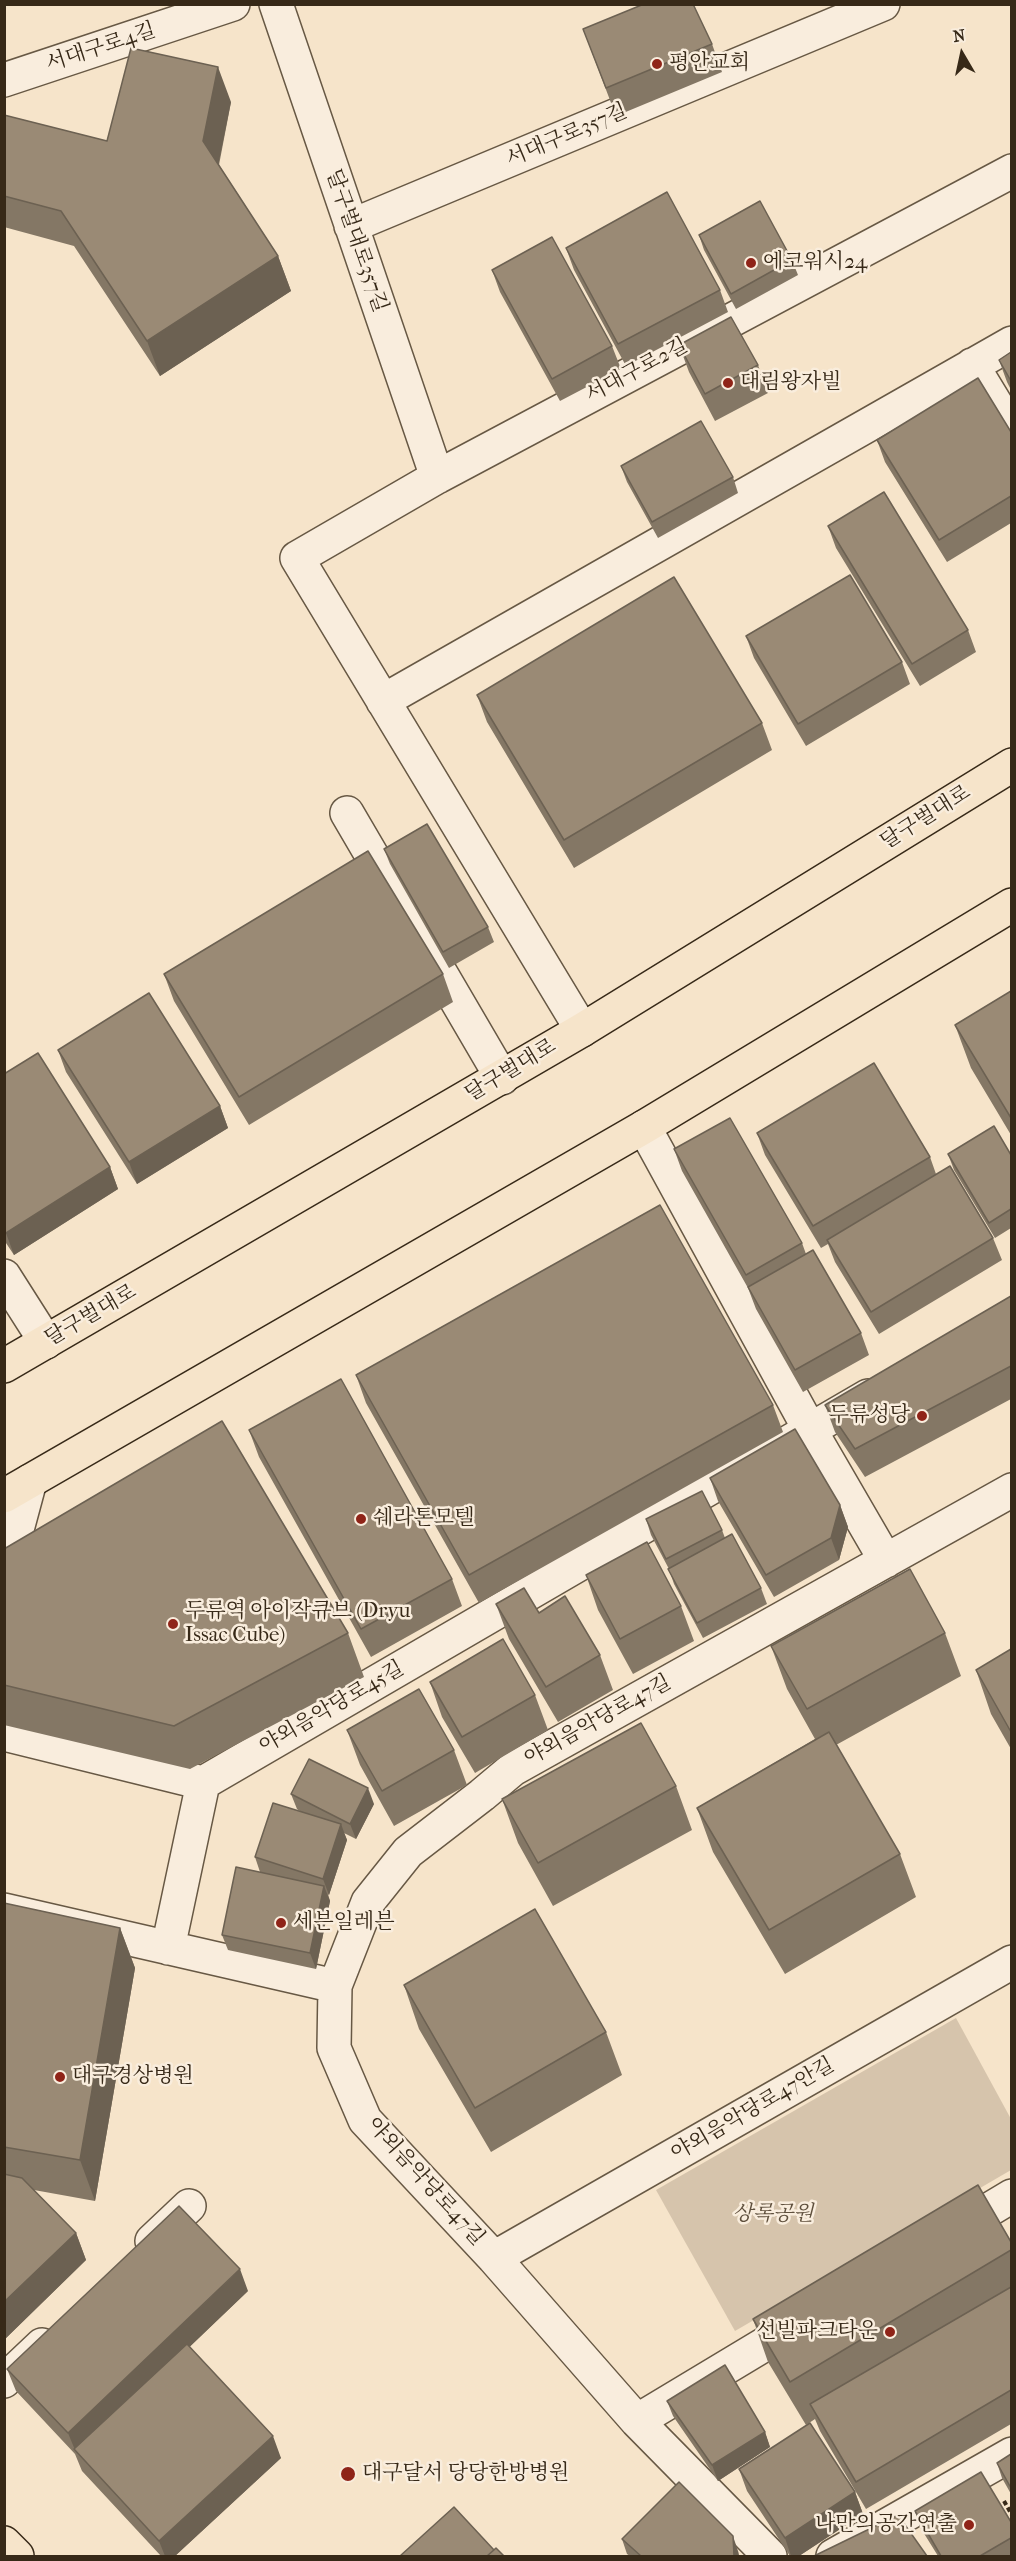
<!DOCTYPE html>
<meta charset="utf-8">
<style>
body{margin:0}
#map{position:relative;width:1016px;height:2561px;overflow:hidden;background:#f6e4ca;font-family:"IM FELL French Canon",serif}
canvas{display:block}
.frame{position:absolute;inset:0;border:6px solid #372918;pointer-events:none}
.north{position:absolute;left:932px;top:24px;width:60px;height:60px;-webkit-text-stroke:4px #f9eddd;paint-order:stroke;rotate:351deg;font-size:16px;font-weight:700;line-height:24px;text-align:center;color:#372918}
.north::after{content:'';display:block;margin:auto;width:21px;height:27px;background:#372918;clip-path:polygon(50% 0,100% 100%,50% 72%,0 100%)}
</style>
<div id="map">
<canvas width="1016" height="2561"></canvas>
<div class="frame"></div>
<div class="north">N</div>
</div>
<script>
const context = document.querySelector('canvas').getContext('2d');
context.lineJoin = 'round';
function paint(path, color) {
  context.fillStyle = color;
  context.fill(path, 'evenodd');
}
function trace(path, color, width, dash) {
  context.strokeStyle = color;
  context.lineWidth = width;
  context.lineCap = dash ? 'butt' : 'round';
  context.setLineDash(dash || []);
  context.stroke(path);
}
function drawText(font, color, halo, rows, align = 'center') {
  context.font = font + ' "IM FELL French Canon","Noto Serif KR",serif';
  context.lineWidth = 5;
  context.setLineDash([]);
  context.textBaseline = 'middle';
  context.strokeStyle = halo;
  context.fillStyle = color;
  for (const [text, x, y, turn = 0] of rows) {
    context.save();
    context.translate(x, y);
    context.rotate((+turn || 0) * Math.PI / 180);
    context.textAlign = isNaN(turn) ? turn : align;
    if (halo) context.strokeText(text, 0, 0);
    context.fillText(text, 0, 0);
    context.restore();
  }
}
paint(new Path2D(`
 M956,2018L1011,2119V2170L735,2331L656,2190Z`), '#d6c4ac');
const minor = new Path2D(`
 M276,4L437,477
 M4,80L233,4
 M351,226L883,4
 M972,365L1012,431
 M383,701L1012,343
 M347,813L502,1078
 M582,1030L297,558L437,477L1012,171
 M644,1127L810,1430L886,1561
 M4,1276L46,1342
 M4,1578L30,1481
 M4,1734L203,1783
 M4,1910L335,1986
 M168,1948L203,1783L868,1396
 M952,2232L1012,2196
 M152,2241L189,2206
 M494,2258L1012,1962
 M4,2381L42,2345
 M637,2421L800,2323
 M770,2556L637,2421L494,2258L365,2120L334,2048L335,1986L368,1902L408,1852L482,1795L513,1769L1012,1490
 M833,2556L1012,2454`);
const major = new Path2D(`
 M4,1366L582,1030L1012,765
 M4,1496L644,1127L1012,905
 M4,2543L17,2556`);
trace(minor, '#675844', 36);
trace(major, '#372918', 36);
trace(new Path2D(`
 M1004,2501L1012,2515`), '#372918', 4, [4.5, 3]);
trace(minor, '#f9eddd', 33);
trace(major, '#f6e4ca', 33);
paint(new Path2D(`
 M583,29L712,44L722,72L616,116Z
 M231,102L219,165L278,256L291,291L160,376L74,246L4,227V115L107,141Z
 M699,235L792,260L798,275L736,309L704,250Z
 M566,248L720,290L728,312L626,366L574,270Z
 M492,270L612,346L621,369L560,401L500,292Z
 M679,345L758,365L768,393L715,421L689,372Z
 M1011,352V390L1007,382L999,360Z
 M1011,432V523L947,562L885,462L877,440Z
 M621,466L733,477L738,493L658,538L627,482Z
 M828,526L968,630L976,652L920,686L836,548Z
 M746,636L902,662L910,684L806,746L754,658Z
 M477,695L762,723L772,750L574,868L487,722Z
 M384,849L488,927L494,942L449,968L390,864Z
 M164,974H443L453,1002L249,1125L174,1001Z
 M1011,991V1135L971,1068L955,1025Z
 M58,1050L220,1106L228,1128L137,1184L66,1072Z
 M4,1074L110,1167L118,1189L14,1255L4,1240Z
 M757,1133L930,1157L936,1174L993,1238L1002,1260L879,1334L835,1262L828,1244L821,1248L765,1155Z
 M674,1149L802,1243L806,1254L861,1333L869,1355L803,1392L756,1309L748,1288L682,1171Z
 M948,1154L1011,1155V1228L995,1238L954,1170Z
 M1011,1296V1399L865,1477L835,1432L825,1405Z
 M356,1375L773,1405L783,1432L479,1603L366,1403Z
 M249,1430L452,1579L462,1606L371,1657L259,1457Z
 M710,1478L840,1505L848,1527L839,1560L774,1597L718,1501Z
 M646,1519L722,1530L725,1538L761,1588L767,1604L703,1638L674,1584L669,1569L651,1535Z
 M4,1549L348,1633L364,1677L190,1769L4,1725Z
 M586,1575L681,1606L694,1641L633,1674L598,1610Z
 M496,1604L539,1613L600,1655L613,1690L558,1722L509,1639Z
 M945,1633L961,1676L836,1745L900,1854L916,1897L785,1974L713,1852L697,1808L815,1739L787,1689L771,1646Z
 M1011,1649V1749L991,1714L976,1670Z
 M430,1682L535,1695L548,1730L475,1773L442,1717Z
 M347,1730L454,1750L467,1785L394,1826L360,1765Z
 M676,1786L692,1830L553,1906L518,1843L502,1799Z
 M291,1794L374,1804L356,1839L344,1833L347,1840L329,1895L328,1894L330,1901L316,1969L228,1950L222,1935L260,1872L255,1857L301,1812L297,1809Z
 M4,1903L120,1928L135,1968L95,2201L34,2190L76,2233L86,2260L4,2340Z
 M404,1985L606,2032L622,2075L491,2152L419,2029Z
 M1011,2242V2424L866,2509L820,2431L815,2419L806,2425L768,2362L753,2319Z
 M248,2291L189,2347L281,2458L175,2556H161L82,2471L75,2454L16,2391L7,2369Z
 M667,2401L765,2432L770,2447L718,2481L673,2416Z
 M1011,2454V2494L1002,2478L997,2463Z
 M739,2469L855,2492L863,2514L799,2556H790L747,2491Z
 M915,2511L1011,2522V2556H938L920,2527Z
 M622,2539L738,2551L739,2556H630L627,2554Z`), '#847765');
paint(new Path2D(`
 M218,67L231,102L216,176L203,141Z
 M278,256L291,291L160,376L147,341Z
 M220,1106L228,1128L137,1184L129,1162Z
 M110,1167L118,1189L14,1255L6,1233Z
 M840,1505L848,1527L839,1560L831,1538Z
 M368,1788L374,1804L356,1839L350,1824Z
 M341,1824L347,1840L329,1895L323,1879Z
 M324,1886L330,1901L316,1969L310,1953Z
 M120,1928L135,1968L95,2201L80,2160Z
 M76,2233L86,2260L4,2340V2302Z
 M240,2269L248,2291L78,2454L75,2450L68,2433Z
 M765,2432L770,2447L718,2481L712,2465Z
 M273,2436L281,2458L175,2556H165L159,2541Z
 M855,2492L863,2514L799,2556H791L785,2538Z
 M733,2536L738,2551L739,2556H734Z`), '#6c6152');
const building = new Path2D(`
 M644,4H693L712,44L606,88L583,29Z
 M131,48L218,67L203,141L278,256L147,341L61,211L4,196V115L107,141Z
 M667,192L720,290L618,344L566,248Z
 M760,201L792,260L731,294L699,235Z
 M552,237L612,346L552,379L492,270Z
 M731,317L758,365L705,394L679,345Z
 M1011,352V381L999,360Z
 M978,378L1011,432V496L939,540L877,440Z
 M701,421L733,477L652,522L621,466Z
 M884,492L968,630L912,664L828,526Z
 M850,575L902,662L798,724L746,636Z
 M674,577L762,723L564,840L477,695Z
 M427,824L488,927L443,952L384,849Z
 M368,851L443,974L239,1097L164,974Z
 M1011,991V1118L955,1025Z
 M149,993L220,1106L129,1162L58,1050Z
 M38,1053L110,1167L6,1233L4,1231V1074Z
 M874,1063L930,1157L813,1226L757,1133Z
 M730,1118L802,1243L746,1275L674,1149Z
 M994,1126L1011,1155V1209L989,1223L948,1154Z
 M950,1166L993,1238L871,1312L827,1240Z
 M660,1205L773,1405L469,1575L356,1375Z
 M813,1250L861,1333L795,1370L748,1287Z
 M1011,1296V1366L855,1449L825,1405Z
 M341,1379L452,1579L361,1629L249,1430Z
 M222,1421L348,1633L174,1726L4,1685V1549Z
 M795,1429L840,1505L831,1538L766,1575L710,1478Z
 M702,1491L722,1530L666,1559L646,1519Z
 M732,1534L761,1588L697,1623L668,1569Z
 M647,1542L681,1606L620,1639L586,1575Z
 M910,1569L945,1633L807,1709L771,1646Z
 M524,1588L539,1613L565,1596L600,1655L546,1687L496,1604Z
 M503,1639L535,1695L462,1737L430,1682Z
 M1011,1649V1732L976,1670Z
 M419,1689L454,1750L382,1791L347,1730Z
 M641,1723L676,1786L538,1863L502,1799Z
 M829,1732L900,1854L769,1930L697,1808Z
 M309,1759L368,1788L350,1824L291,1794Z
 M273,1803L341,1824L323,1879L255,1857Z
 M236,1867L324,1886L310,1953L222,1935Z
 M4,1903L120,1928L80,2160L4,2147Z
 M535,1909L606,2032L475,2108L404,1985Z
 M4,2174L22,2178L76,2233L4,2302Z
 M978,2185L1011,2242V2250L790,2382L753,2319Z
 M179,2206L240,2269L68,2433L7,2369Z
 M1011,2287V2390L856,2482L810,2404Z
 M187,2344L273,2436L159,2541L74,2449Z
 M725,2365L765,2432L712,2465L667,2401Z
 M810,2423L855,2492L785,2538L739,2469Z
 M1011,2454V2488L997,2463Z
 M981,2472L1011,2522V2538L980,2556H941L915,2511Z
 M679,2482L733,2536L734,2556H641L622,2539Z
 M454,2507L494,2550L487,2556H400Z
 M898,2515L927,2556H814Z
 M496,2548L504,2556H487Z`);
paint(building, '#9a8a75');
trace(building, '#6c6152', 1.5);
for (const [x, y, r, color] of [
 [657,64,6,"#8f2418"],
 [751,263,6,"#8f2418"],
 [728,383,6,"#8f2418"],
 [922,1416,6,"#8f2418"],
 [361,1519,6,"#8f2418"],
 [173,1624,6,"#8f2418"],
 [281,1923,6,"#8f2418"],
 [60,2077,6,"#8f2418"],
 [890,2332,6,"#8f2418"],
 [348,2474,8,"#8f2418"],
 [969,2525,6,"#8f2418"]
]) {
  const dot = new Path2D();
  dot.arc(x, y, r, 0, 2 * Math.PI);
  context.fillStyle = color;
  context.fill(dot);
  trace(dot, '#f9eddd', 2);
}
drawText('21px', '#372918', '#f9eddd', [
 ["서대구로4길",101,48,-18],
 ["서대구로357길",567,136,-23],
 ["달구벌대로357길",356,241,71],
 ["서대구로2길",637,371,-28],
 ["달구벌대로",926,818,-32],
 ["달구벌대로",511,1071,-31],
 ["달구벌대로",91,1316,-30],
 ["야외음악당로45길",332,1708,-30],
 ["야외음악당로47길",598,1721,-29],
 ["야외음악당로47안길",753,2110,-30],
 ["야외음악당로47길",425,2182,48]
]);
drawText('21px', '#372918', '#f9eddd', [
 ["평안교회",669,64],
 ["에코워시24",763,263],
 ["대림왕자빌",740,383],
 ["두류성당",910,1416,"right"],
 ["쉐라톤모텔",373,1519],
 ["두류역 아이작큐브 (Dryu",185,1612],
 ["Issac Cube)",185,1636],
 ["세븐일레븐",293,1923],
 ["대구경상병원",72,2077],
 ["선빌파크타운",878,2332,"right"],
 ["대구달서 당당한방병원",362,2474],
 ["나만의공간연출",957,2525,"right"]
], 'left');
drawText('italic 21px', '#5f503d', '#f9eddd', [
 ["상록공원",773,2215]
]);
</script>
